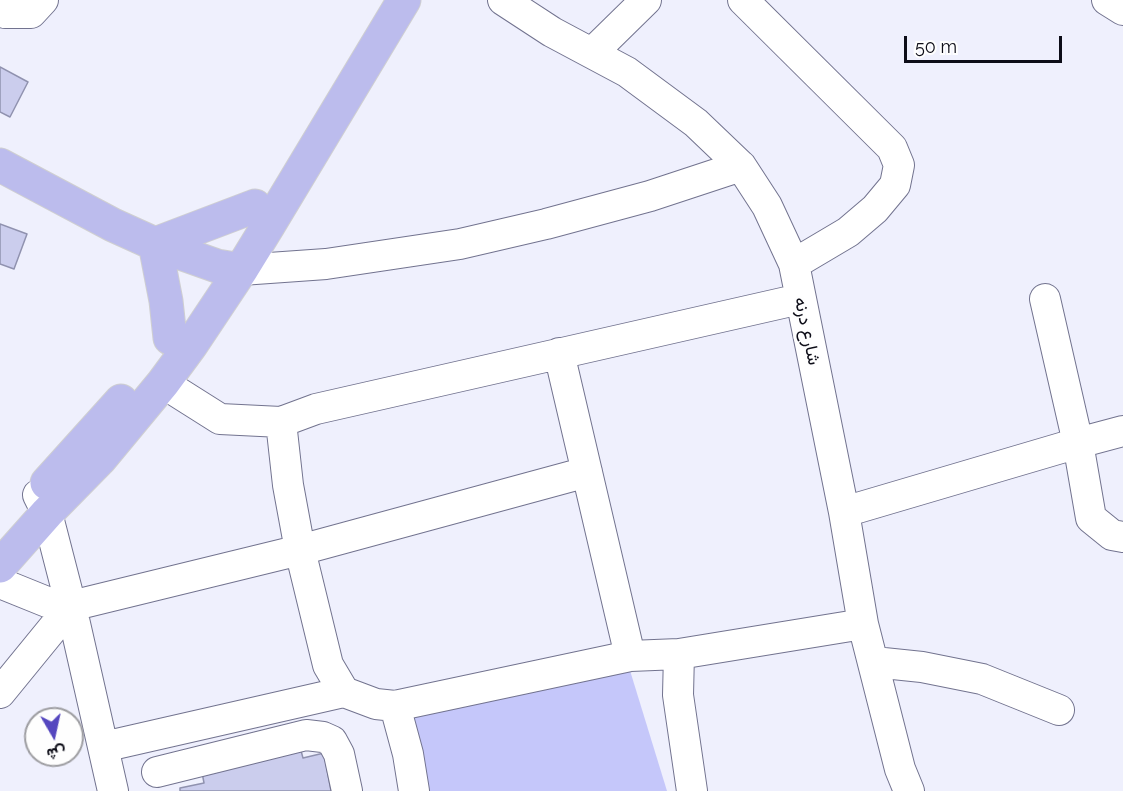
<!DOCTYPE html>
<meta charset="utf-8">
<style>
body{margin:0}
#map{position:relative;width:1123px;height:791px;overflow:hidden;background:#eff0fd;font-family:Raleway,Vazirmatn,sans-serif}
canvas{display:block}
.north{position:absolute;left:24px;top:707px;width:60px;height:60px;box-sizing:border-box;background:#fefefe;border:2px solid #9e9ea2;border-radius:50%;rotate:171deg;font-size:16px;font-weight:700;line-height:24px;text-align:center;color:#0d0d18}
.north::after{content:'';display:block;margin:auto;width:21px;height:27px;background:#5547bf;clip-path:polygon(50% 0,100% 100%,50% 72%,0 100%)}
.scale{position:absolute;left:904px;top:36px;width:158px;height:27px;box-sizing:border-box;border:3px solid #0d0d18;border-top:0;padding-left:8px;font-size:18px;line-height:21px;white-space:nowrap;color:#0d0d18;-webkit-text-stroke:4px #fefefe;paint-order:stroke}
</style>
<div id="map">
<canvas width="1123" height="791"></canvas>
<div class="north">ش</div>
<div class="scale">50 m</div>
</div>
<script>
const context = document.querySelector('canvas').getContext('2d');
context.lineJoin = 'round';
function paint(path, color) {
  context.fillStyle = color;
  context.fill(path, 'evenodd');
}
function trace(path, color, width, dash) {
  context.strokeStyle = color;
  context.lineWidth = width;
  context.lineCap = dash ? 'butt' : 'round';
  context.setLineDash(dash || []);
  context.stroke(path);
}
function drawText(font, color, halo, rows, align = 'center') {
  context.font = font + ' Raleway,Vazirmatn,sans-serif';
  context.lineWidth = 6;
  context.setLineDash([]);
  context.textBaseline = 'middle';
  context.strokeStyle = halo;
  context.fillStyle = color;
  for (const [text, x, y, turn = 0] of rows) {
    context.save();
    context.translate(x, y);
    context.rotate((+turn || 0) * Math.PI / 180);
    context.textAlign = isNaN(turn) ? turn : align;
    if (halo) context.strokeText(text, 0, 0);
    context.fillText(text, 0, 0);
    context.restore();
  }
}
paint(new Path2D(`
 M628,664L667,791H423L403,711Z`), '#c5c7fa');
const building = new Path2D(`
 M0,67L28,82L10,117L0,112Z
 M0,224L27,234L14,269L0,264Z
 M300,747L303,758L324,753L331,791H180V788L204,783L201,767Z`);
paint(building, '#cbcded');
trace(building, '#9092af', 1.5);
const minor = new Path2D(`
 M503,0L552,32L627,72L696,123L741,166L767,206L794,264L844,512L863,624L900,769L909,791
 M743,0L892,148L899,165L895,185L875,209L848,232L794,264
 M1107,0L1123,10
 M0,11L5,13H31L43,0
 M592,53L646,0
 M241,270L326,264L460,244L546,224L650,196L741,166
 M1045,299L1078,443L1123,431
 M559,353L630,656
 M163,383L220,419L281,422L316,409L800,299
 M281,422L288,485L300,550L328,665L344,692
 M38,495L47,513L71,606L113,791
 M844,512L1078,443L1091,518L1112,535L1123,537
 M0,583L47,602L71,606L300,550L587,472
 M679,654L678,695L692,791
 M874,662L922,667L982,679L1059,710
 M0,693L71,606
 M395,706L408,754L414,791
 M103,747L344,692L376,704L395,706L630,656L679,654L863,624
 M157,772L306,735L323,737L332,741L339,754L347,791`);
const major = new Path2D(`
 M0,165L113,225L155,244L217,266L241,270
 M170,338L166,301L155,244L255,206
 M47,483L121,401
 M0,566L47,513L100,459L163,383L191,345L241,270L268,226L404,0`);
trace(minor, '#72738f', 32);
trace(major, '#cfcfd1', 35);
trace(minor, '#fff', 30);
trace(major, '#bcbced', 33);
drawText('18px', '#0d0d18', '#fefefe', [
 ["شارع درنه",807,331,78]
]);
</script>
